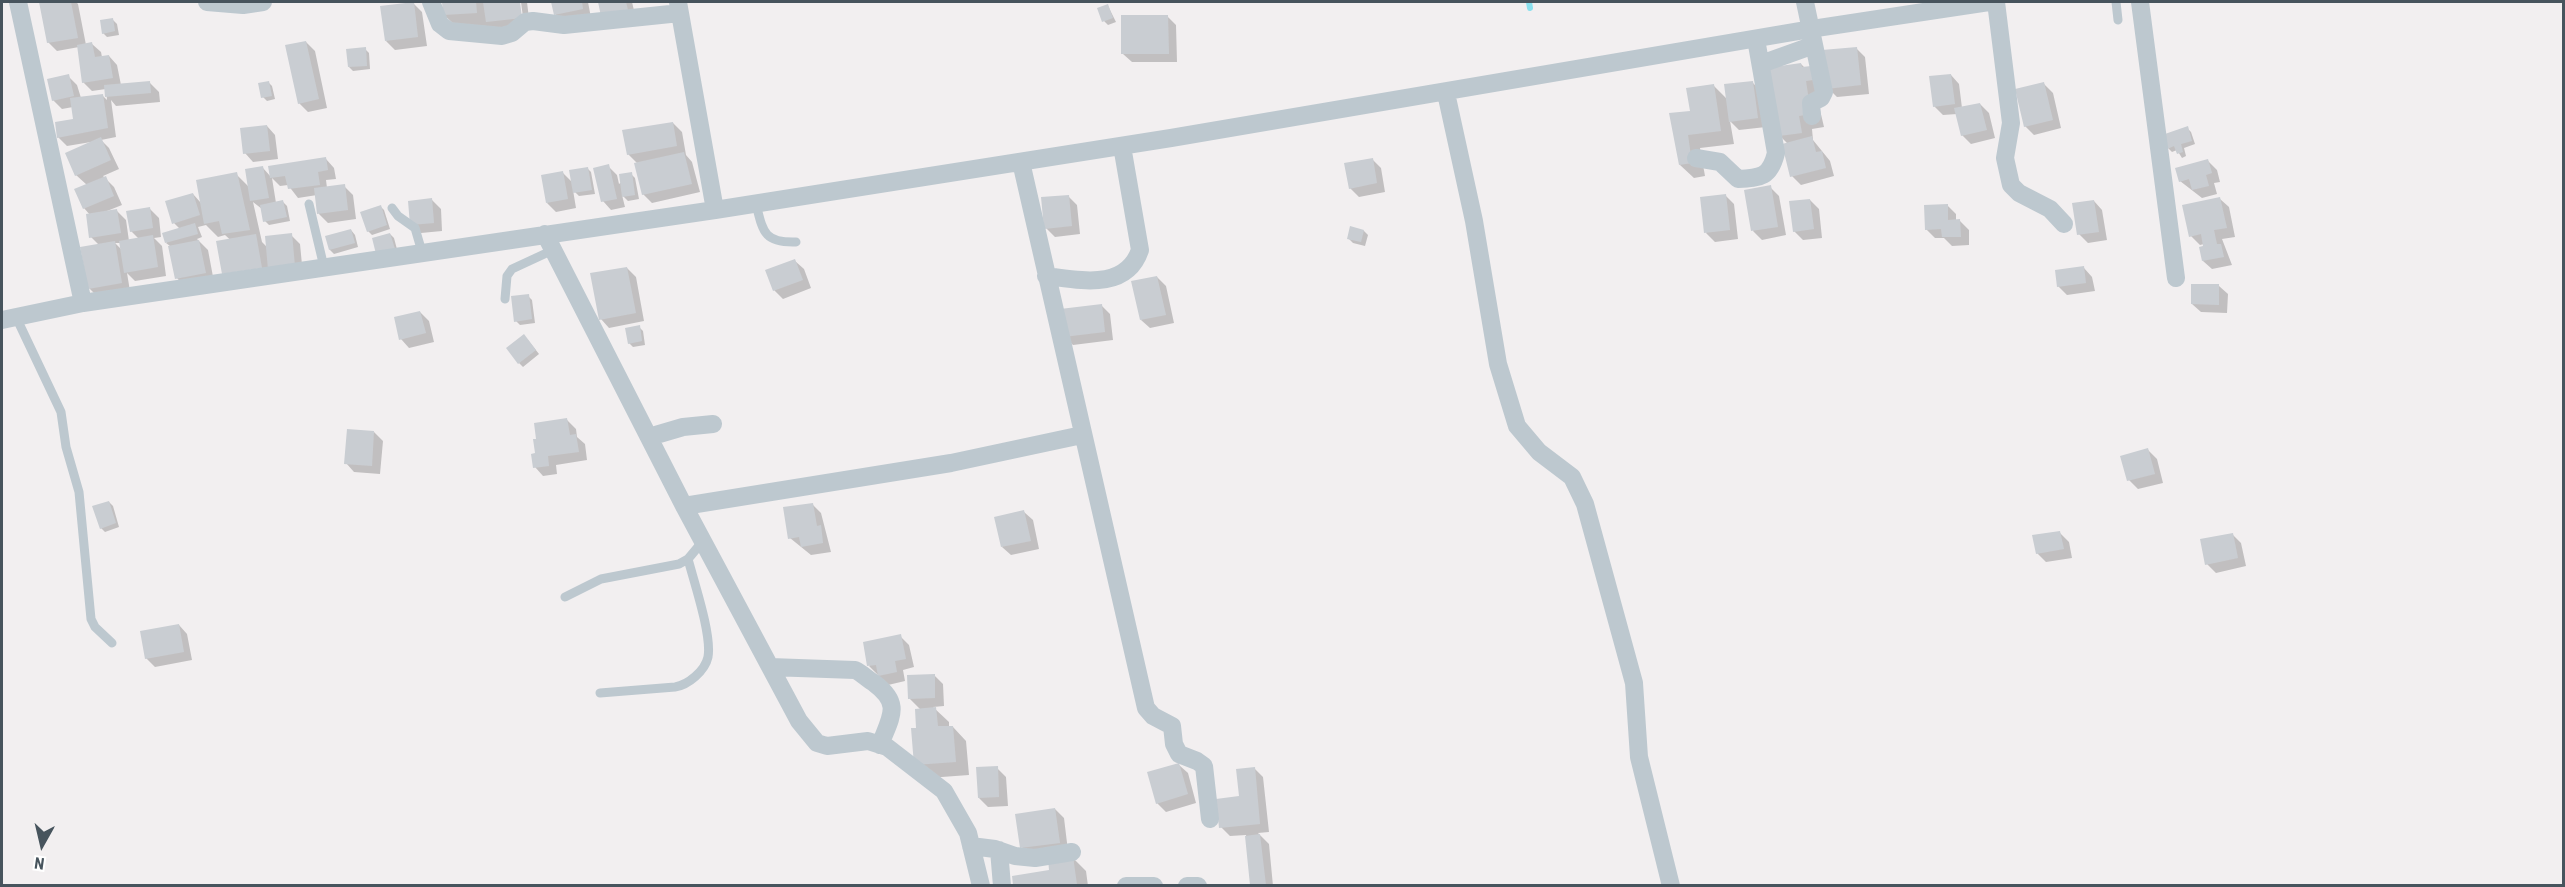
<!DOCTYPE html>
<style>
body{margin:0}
#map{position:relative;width:2565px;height:887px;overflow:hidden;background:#f2eff0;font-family:"Roboto Condensed",sans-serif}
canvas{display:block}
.frame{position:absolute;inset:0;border:3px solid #47545d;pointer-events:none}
.north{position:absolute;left:12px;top:815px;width:60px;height:60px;-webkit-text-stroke:4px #fff;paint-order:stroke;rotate:188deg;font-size:16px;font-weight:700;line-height:24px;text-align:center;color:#47545d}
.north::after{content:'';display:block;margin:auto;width:21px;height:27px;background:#47545d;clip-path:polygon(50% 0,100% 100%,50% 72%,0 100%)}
</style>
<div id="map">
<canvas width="2565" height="887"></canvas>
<div class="frame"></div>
<div class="north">N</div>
</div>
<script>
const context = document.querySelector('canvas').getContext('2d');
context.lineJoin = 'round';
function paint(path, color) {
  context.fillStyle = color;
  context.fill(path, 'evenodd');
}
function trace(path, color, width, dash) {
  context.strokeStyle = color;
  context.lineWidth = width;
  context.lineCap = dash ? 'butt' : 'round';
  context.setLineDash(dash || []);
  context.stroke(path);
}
paint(new Path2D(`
 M40,2H76L78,4L86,45L92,44L101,52L102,57L109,56L117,65L121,85L150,83L159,92L160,102L116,106L111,100L116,137L101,140L109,148L119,169L103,176L114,187L122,205L107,211H117L126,220L129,241L139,239L131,231L150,209L159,218L161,237L154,238L162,246L166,276L135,281L127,273L130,291L98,297L89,288L99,245L91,237L90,215L84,208L87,185L76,175L91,142L67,146L58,137L75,120L73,107L62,109L53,100L68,76L77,85L81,98L102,95L107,100L106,89L92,91L83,82L79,47L57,51L48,42ZM115,243H121L122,250Z
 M443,2H518L521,26L524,25L521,2H527L530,27L496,31L491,26L458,28L444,15Z
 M553,2H588L591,18L564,23L555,14Z
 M600,2H632L636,19L602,15Z
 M413,3L422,12L427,46L395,50L386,41Z
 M1108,6L1116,22L1108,25L1104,21Z
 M1167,16L1176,25L1177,62H1132L1123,54Z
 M113,20L117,24L119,35L107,37L103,33Z
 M306,42L315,51L327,108L308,112L299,103Z
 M1856,48L1865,57L1869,94L1837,97L1828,88Z
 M365,49L369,53L370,69L353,71L349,67Z
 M1801,64L1805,68L1810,67L1824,127L1812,129L1813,140L1830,161L1834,176L1801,185L1792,176L1788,144L1780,136Z
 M1951,75L1959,84L1962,108L1980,104L1989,113L1995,138L1971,144L1962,135L1957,114L1943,115L1934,106Z
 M268,82L272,86L275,99L267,101L263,97Z
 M1752,82L1761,91L1766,127L1739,130L1730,121L1734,144L1700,148L1705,176L1694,178L1680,165L1691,112L1713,85L1728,100Z
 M2044,84L2053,93L2061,128L2034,135L2025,126Z
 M673,123L682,132L686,155L692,162L700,192L652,203L643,194L638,164L628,154Z
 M267,126L275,135L278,159L253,162L245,153Z
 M2187,128L2191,132L2195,144L2184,148L2186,156L2182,158L2177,150L2172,152L2168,148Z
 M326,159L334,168L336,179L326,180L327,188L344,186L353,195L356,219L328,223L319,214L317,195L298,198L288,185L280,186L272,178L276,203L283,202L287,206L290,221L269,225L265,221L262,209L253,202L262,242L267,247L291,235L300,244L303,275L270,276L225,235L218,237L206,225L198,227L202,237L197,239L208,250L214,282L185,287L177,278L170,246L166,243L180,229L174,223L193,194L201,203L236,174L249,187L263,168L271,177Z
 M1372,159L1381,168L1385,192L1359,197L1350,188Z
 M2208,161L2217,170L2220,182L2214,183L2217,194L2202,198L2180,181Z
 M608,166L617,175L619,184L631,174L635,178L639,199L628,201L622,195L625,207L611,210L603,201Z
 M587,168L591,172L595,194L579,196L573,190L576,208L556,212L547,203L563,173L573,183Z
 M1770,187L1779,196L1786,235L1762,240L1753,231Z
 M1725,195L1734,204L1738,239L1715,242L1706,233Z
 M1068,196L1077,205L1080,234L1055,237L1046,228Z
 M2220,199L2229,207L2235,237L2222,239L2232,265L2212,269L2203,261L2204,244L2200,245L2191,236Z
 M432,200L441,209L442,231L421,233L412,224Z
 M1810,200L1819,209L1822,238L1803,240L1794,231Z
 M2094,201L2102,210L2107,240L2088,243L2079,234Z
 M1947,205L1956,214V221H1960L1969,230V245L1952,246L1944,238H1935L1926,229Z
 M380,206L384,210L390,229L372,235L368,231Z
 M1352,228L1364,231L1368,235L1365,246L1353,243L1349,239Z
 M351,230L355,235L358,247L334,254L330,250L327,237Z
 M390,234L394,238L398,253L374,239Z
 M795,261L804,269L811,288L783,299L774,290Z
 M627,268L636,277L644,321L609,328L601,319Z
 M2084,268L2092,277L2095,291L2067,295L2058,286Z
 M1157,277L1166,286L1174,323L1150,328L1141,320Z
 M2219,286L2228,294L2227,313L2201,312L2192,304Z
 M528,296L532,300L535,323L520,325L516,321Z
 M1101,305L1110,314L1113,340L1073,345L1064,336Z
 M420,312L429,321L434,342L409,348L401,339Z
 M639,327L643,331L645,345L633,347L629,343Z
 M528,340L539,354L523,367L519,363Z
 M567,420L576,429L577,437L585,444L587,460L556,465L557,474L543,476L535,467L537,455Z
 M374,432L383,441L380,474L354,472L346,463Z
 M2148,450L2157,459L2163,483L2138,489L2129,480Z
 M109,502L113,506L119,527L105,532L101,528Z
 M812,504L821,513L831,552L811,555L790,538Z
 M1024,512L1033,520L1039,549L1011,555L1002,547Z
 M2060,533L2069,542L2072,558L2046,562L2037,553Z
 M2232,534L2241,543L2246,566L2216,573L2207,564Z
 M179,625L187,634L192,660L155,667L146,658Z
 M900,636L909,645L914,667L903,670L905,681L888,685L869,666Z
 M934,675L943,684L944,706L933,707L949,722V727H953L966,741L969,775L928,778L915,764L921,710L909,698Z
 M1179,765L1188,773L1196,803L1166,812L1157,803Z
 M997,768L1006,777L1008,806L988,807L979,798Z
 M1254,768L1263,777L1269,832L1258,833L1269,844L1273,886H1252L1246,835L1230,836L1221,827L1241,798Z
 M1055,809L1064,818L1068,851L1030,857L1022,848Z
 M1072,857L1086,871L1088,886H1015L1014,877L1051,871Z`), '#0003');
trace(new Path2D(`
 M1529,2L1530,8`), '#8ae0ee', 6);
paint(new Path2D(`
 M39,2H71L78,38L47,43Z
 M414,2L418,37L385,41L380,6Z
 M442,2H476L477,13L443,15Z
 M483,2H520L522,18L486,22Z
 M551,2H582L583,9L554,15Z
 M598,2H626L628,10L601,16Z
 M1108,4L1113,18L1102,22L1097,8Z
 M1121,15H1168L1169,54H1121Z
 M113,18L115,31L102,34L100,20Z
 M306,41L319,99L298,104L285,45Z
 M92,42L95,57L109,55L113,78L82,83L77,45Z
 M366,47L367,66L348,67L346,49Z
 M1857,47L1861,85L1826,89L1822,50Z
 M1801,63L1802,67L1811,66L1813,80L1806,81L1811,114L1799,116L1802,133L1779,136L1766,68Z
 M69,74L74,96L52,101L47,79Z
 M1951,74L1955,104L1933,107L1929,76Z
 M150,81L151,93L105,97L104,85Z
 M269,81L272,96L261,98L258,83Z
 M1753,81L1758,118L1729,122L1724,84Z
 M2044,82L2053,120L2024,127L2015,89Z
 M1714,84L1721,131L1688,135L1692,163L1679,165L1669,113L1690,111L1686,88Z
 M103,94L108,128L57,138L55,122L73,119L70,98Z
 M1980,103L1987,130L1961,136L1954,108Z
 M673,122L677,146L627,155L622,130Z
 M267,125L270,151L243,154L240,128Z
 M2188,126L2192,141L2181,144L2183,152L2177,154L2174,146L2167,149L2162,135Z
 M1812,136L1816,152L1822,151L1826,168L1790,177L1782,144Z
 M101,137L111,160L75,176L65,153Z
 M684,152L692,184L642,195L634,163Z
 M326,157L328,170L318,172L320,185L288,189L285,176L270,178L268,166Z
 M1373,158L1377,183L1349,189L1344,163Z
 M2208,159L2212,173L2206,175L2209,186L2192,190L2189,179L2179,182L2175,168Z
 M609,164L617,199L601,202L593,168Z
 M263,166L269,198L250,201L245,169Z
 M588,167L592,190L573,193L569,170Z
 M563,171L568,199L546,203L541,175Z
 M237,172L250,230L222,234L219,221L204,224L196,180Z
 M632,172L635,195L622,197L619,174Z
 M106,176L114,196L83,209L74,189Z
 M345,184L348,210L317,214L314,188Z
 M1771,185L1778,227L1751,231L1744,190Z
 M193,193L200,215L172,224L165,201Z
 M1726,194L1730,230L1704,233L1700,197Z
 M1069,195L1072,226L1044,229L1041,197Z
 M2220,197L2227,228L2214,230L2217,244H2221L2224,257L2202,261L2199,247L2203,246L2201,234L2189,237L2182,205Z
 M432,198L434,223L410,225L408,201Z
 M1810,199L1814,229L1793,232L1789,201Z
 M283,200L287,217L263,222L260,205Z
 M2094,200L2099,232L2077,235L2072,203Z
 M1948,204V220L1960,219L1961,237H1942L1941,229L1925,230L1924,205Z
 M381,205L387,225L367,232L360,212Z
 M150,207L153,228L130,232L126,211Z
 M117,209L121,233L89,238L86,214Z
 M195,223L198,234L165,243L162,233Z
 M1350,226L1364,230L1361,242L1347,239Z
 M351,229L355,243L329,250L325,236Z
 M292,233L295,267L268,269L265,236Z
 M390,233L395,249L376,254L372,238Z
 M256,234L262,268L222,274L216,241Z
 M153,235L158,267L124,273L119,241Z
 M199,240L206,273L175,279L168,246Z
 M115,241L122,283L88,289L80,247Z
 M795,259L803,280L773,291L765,270Z
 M2084,266L2086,283L2057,287L2055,270Z
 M627,267L636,313L599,320L590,273Z
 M1157,276L1166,315L1140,320L1131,281Z
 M2191,284H2219V305L2191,304Z
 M529,294L532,319L514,322L511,296Z
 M1102,304L1105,332L1063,337L1060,309Z
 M420,311L426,333L399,340L394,317Z
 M640,325L642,341L628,344L625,328Z
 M524,334L536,350L518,364L506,348Z
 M567,418L570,435L576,434L579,452L548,456L549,466L533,468L531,454L535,453L533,439H536L534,423Z
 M347,429L374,431L372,466L344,464Z
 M2148,448L2155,474L2127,481L2120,456Z
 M109,501L116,523L100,529L92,506Z
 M813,503L817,526L821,525L823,543L801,547L799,537L788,539L783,507Z
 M1024,510L1031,541L1001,547L994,517Z
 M2060,531L2064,549L2036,554L2032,535Z
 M2233,533L2238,558L2205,565L2200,539Z
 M179,624L184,652L145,659L140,631Z
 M901,634L906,659L895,661L897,672L878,676L876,665L867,666L863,642Z
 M935,674V698L908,699L907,675Z
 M936,707L938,726H953L956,762L914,765L911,728H916L915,709Z
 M1179,763L1188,794L1156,804L1147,772Z
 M998,766L999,797L978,798L976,767Z
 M1255,767L1260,824L1219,828L1216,799L1239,796L1236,769Z
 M1055,808L1060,843L1020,848L1015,814Z
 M1260,834L1266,885H1250L1245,836Z
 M1073,856L1077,885H1013L1012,876L1049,870L1048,859Z`), '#c9cdd2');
trace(new Path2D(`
 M2116,2L2118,20
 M309,204L324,267
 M756,204C763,232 764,243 796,242
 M392,208L398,216L415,228L422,252
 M505,299L507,276L512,269L553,250
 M16,317L61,412L66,447L79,492L91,619L95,627L112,643
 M565,597L601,579L679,564L688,559L703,541
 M600,693L675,687C688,685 705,671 708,657C712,635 694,582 688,559`), '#bdc8cf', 9);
trace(new Path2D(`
 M18,2L83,303
 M207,2L243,5L263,2
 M431,2L440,24L449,31L502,36L512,33L525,22L533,21L564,25L680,13
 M1805,2L1824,92L1821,98L1811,103L1812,116
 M1996,2L2011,123L2005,158L2011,185L2019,193L2050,209L2064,224
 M2140,2L2176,278
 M1761,64L1814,45
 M1446,93L1474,221L1498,364L1517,426L1539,452L1572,477L1585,504L1634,683L1639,757L1671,886
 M1696,158L1720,162L1738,179C1761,178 1770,177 1776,153L1756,39
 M1021,162L1146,708L1153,716L1172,726L1174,744L1179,754L1197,761L1204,766L1210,819
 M715,210L1171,138L1811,29L1989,2
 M545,234L684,506L799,721L817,743L827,746L868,741L887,747L944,791L968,833L981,886
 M1046,276C1080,280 1126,291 1140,250L1122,146
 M2,320L83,303L715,210L678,2
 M649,437L683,427L713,424
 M684,506L951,463L1082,435
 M770,667L855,670C862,673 867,679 874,683C902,704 891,716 880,745
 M971,846L995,849L1015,856L1035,858L1072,852
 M999,850L1002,886
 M1126,886H1154
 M1187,886H1198`), '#bdc8cf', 18);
</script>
